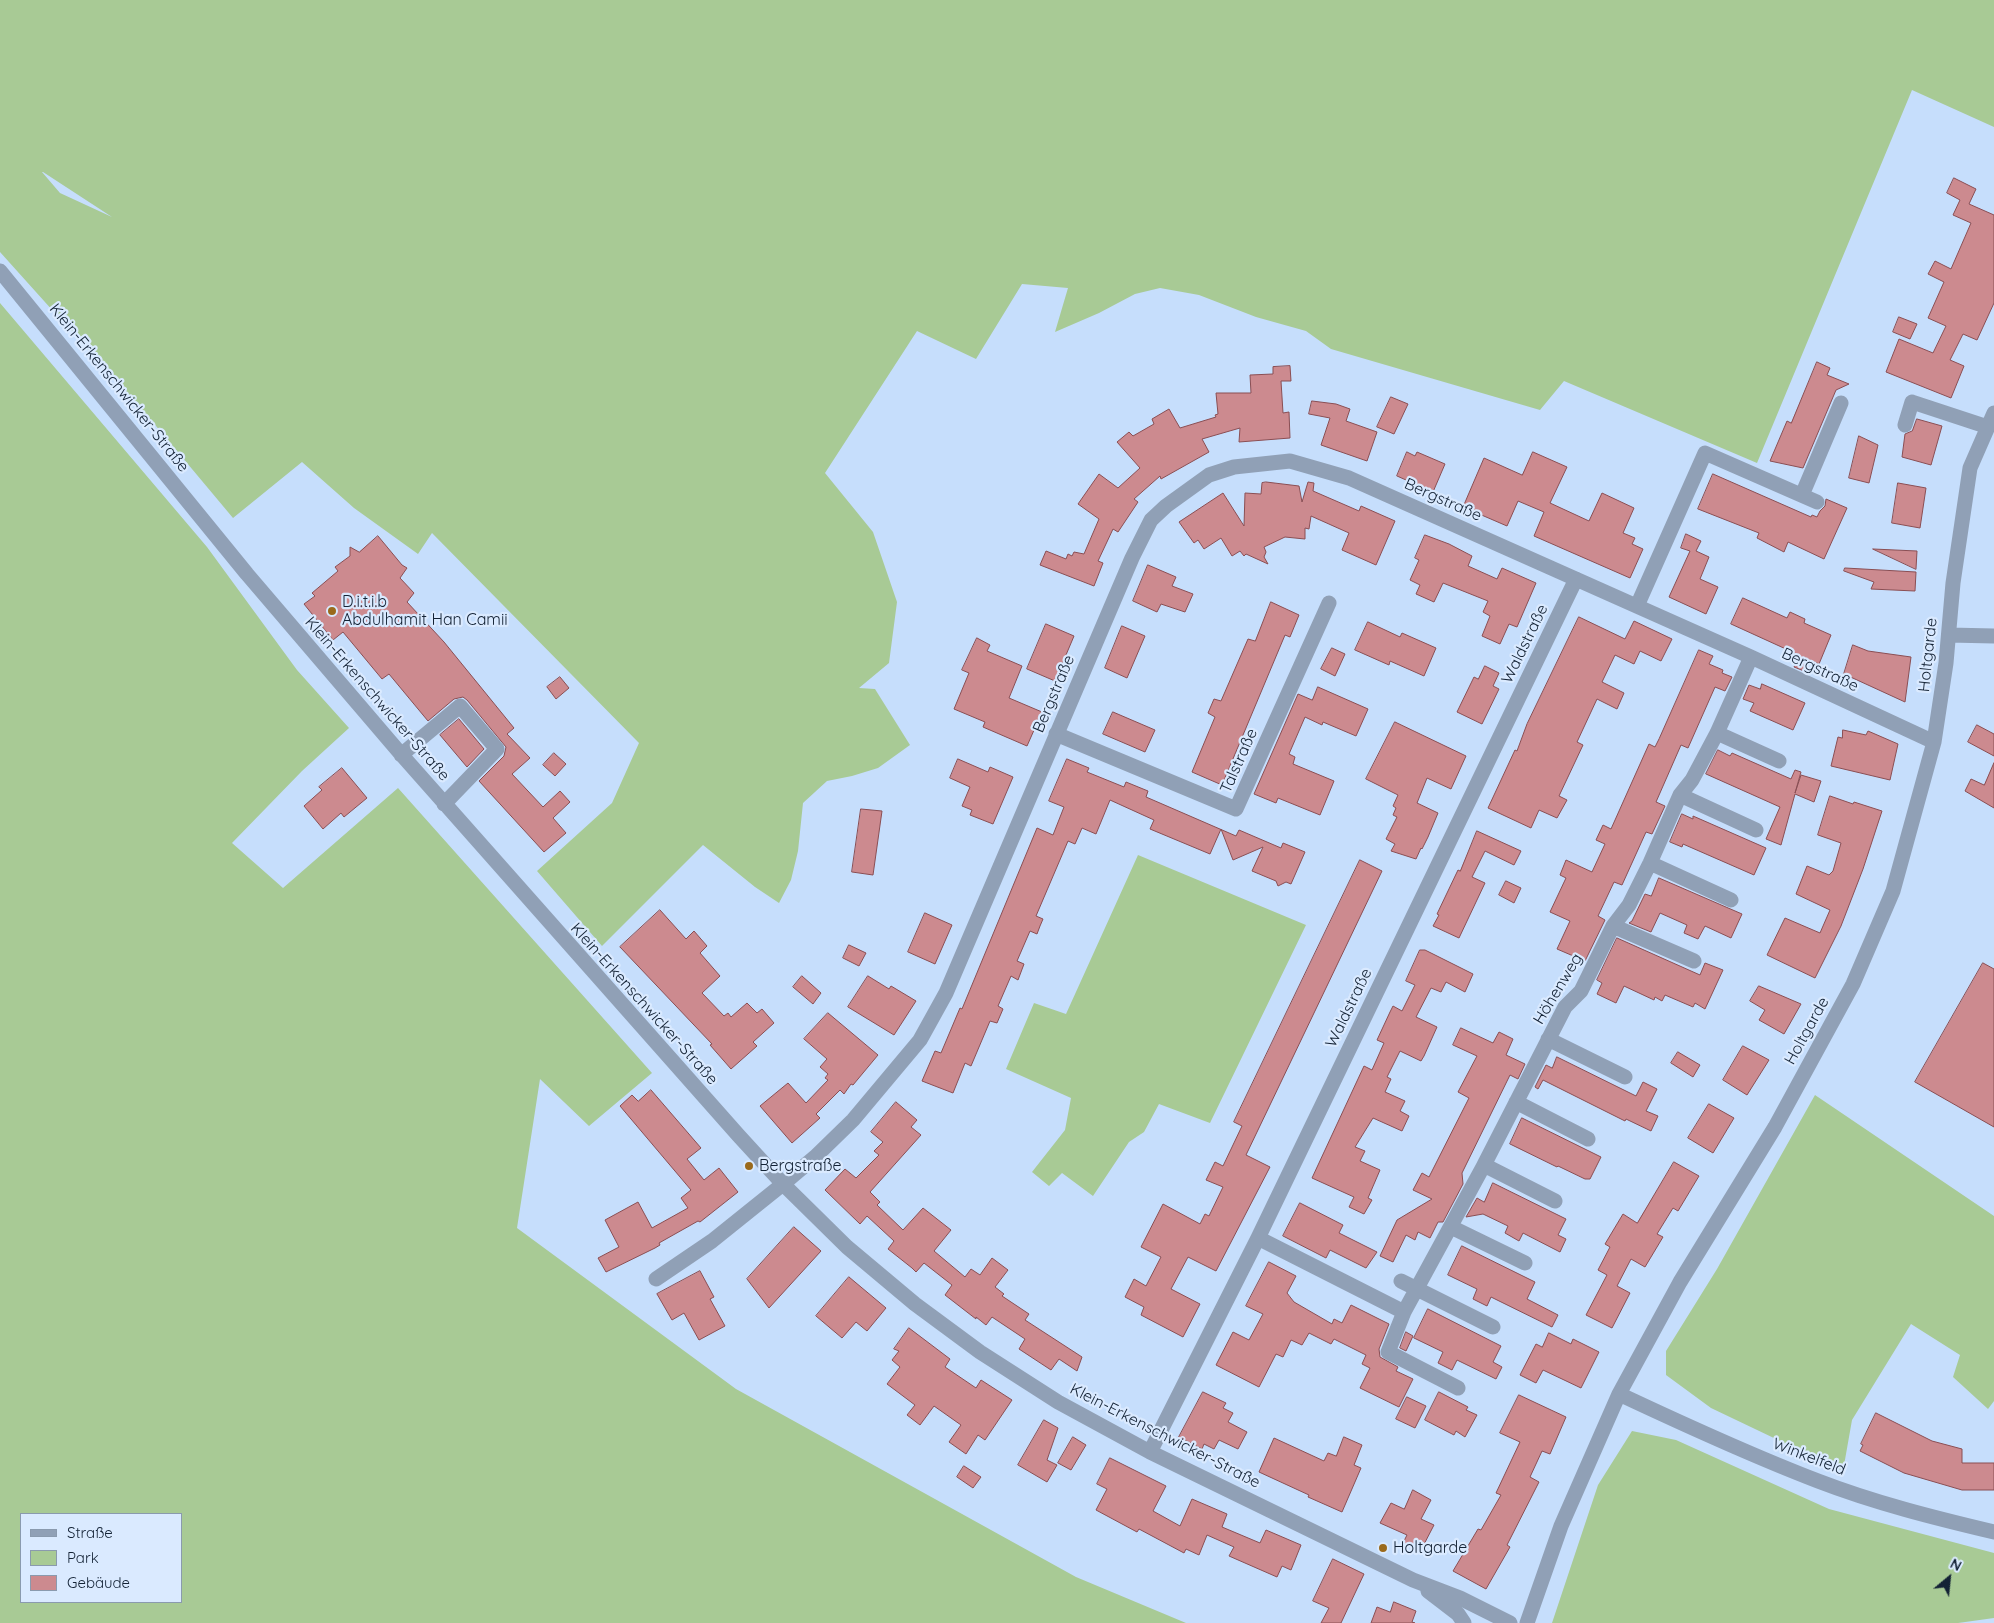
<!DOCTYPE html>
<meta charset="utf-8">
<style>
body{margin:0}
#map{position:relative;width:1994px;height:1623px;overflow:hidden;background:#c6defc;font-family:Quicksand,sans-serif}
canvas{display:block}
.legend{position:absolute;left:20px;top:1513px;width:162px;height:90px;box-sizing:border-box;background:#daeaff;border:1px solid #8a9aae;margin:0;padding:6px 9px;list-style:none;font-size:15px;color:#132235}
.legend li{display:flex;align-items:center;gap:10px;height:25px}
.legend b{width:25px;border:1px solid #8a9aae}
.north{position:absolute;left:1924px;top:1553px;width:50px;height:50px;-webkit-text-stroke:4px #daeaff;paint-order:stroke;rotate:28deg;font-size:14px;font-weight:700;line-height:20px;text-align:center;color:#132235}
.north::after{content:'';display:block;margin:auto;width:18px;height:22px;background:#132235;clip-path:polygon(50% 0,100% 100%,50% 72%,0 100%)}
</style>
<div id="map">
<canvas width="1994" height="1623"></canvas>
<ul class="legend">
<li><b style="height:6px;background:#90a0b6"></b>Straße</li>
<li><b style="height:14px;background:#a8ca95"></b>Park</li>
<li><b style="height:14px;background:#cc8a8f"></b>Gebäude</li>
</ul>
<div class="north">N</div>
</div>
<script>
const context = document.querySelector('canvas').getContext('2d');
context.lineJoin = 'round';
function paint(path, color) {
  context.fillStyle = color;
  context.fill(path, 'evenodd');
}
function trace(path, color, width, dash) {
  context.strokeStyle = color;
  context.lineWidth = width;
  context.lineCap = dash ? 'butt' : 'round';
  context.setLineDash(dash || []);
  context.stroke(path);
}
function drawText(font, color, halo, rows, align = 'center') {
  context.font = font + ' Quicksand,sans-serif';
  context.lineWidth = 4.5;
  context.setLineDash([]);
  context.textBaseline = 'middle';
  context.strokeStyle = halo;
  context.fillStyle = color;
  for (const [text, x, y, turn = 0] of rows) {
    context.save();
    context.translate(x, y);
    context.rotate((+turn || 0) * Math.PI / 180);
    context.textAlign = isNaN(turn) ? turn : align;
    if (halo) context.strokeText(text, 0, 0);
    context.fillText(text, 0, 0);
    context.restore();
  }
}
paint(new Path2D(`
 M0,0H1994V127L1912,90L1757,463L1564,381L1540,410L1331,349L1306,331L1256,317L1199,295L1160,288L1135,294L1099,313L1055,332L1068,288L1022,284L976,359L917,331L825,473L873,532L897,602L889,663L859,688L875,689L910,745L878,768L852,776L827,781L803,803L798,851L791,880L779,903L755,887L703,845L602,946L537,871L612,803L639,743L432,533L418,554L354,508L302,462L233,518L151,420L0,252ZM42,172H43L112,217L60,193Z
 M0,303L207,547L297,670L349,728L302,771L232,843L283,888L398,788L652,1073L589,1126L540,1079L517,1228L736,1389L1076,1577L1186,1623H0ZM181,1514V1602H21V1514Z
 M1138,855L1306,925L1210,1123L1159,1104L1144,1132L1129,1142L1093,1196L1062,1173L1049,1186L1032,1172L1065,1130L1071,1098L1006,1069L1034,1003L1066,1014Z
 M1815,1095L1994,1216V1401L1988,1409L1953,1377L1960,1355L1911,1324L1852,1420L1843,1471L1711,1408L1666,1375V1351L1717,1269Z
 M1632,1431L1676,1440L1829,1509L1994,1553V1618L1958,1623H1552L1598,1485Z`), '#a8ca95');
const building = new Path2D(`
 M1954,178L1976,189L1969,204L1994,215V303L1977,340L1963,334L1950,360L1964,366L1951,398L1886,372L1899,339L1933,353L1946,326L1928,318L1944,282L1928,274L1935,261L1951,269L1971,223L1953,215L1960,200L1947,193Z
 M1899,317L1917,324L1910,339L1893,332Z
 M1817,362L1830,368L1827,375L1849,384L1836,390L1803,468L1770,461L1787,421L1791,423Z
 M1290,366L1291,381H1281L1283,413L1289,412L1290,438L1239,442L1240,428L1202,439L1209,452L1161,479L1160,476L1134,499L1138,502L1118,532L1113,529L1098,561L1103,563L1094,586L1040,565L1046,551L1066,559L1068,554L1072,556L1074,552L1084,554L1099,519L1078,504L1099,474L1118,488L1140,468L1117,442L1129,432L1133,436L1154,424L1152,419L1169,409L1180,428L1216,417L1215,415L1218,414L1216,393H1251L1250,375L1273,374V367Z
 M1391,397L1408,404L1394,434L1377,427Z
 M1312,401L1336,404L1350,409L1346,421L1377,432L1367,461L1321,445L1330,418L1309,414Z
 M1917,419L1942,426L1931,465L1902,457L1905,434L1912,431Z
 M1859,436L1878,445L1869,483L1849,478Z
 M1407,452L1415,456L1417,452L1445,464L1433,492L1397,476Z
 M1533,452L1567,467L1550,503L1589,521L1602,493L1634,508L1623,533L1635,538L1632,544L1643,549L1630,578L1534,536L1544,512L1518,501L1507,526L1463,507L1484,458L1522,475Z
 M1713,474L1811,517L1812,515L1817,517L1820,511L1825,506L1826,499L1847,508L1824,559L1788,542L1784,552L1757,538L1759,533L1698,509Z
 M1266,482L1299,486L1302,502L1308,482L1314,483L1313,491L1359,511L1361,506L1395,521L1376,565L1342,550L1349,533L1311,516L1309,529L1305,528V539L1285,537L1264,547L1266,552L1264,557L1268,564L1246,554L1244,556L1240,551L1232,556L1221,538L1204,549L1198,540L1194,543L1179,522L1223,493L1244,526L1245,493L1261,494L1262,483Z
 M1898,483L1926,488L1920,528L1892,523Z
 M1686,534L1701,541L1696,551L1709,557L1700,579L1718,587L1706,614L1669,597L1690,551L1681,548Z
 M1425,535L1449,544L1472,556L1468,566L1497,579L1502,568L1536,583L1517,627L1509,624L1500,644L1482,636L1490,616L1483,612L1488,601L1443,583L1434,602L1416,594L1420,585L1410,580L1419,560L1415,558Z
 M378,536L402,565L407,568L400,578L414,593L407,602L444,642L514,728L507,734L530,758L512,774L543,807L560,791L570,802L553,818L566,833L544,852L479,781L504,756L506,747L467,700L463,697L454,699L428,721L389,674L382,679L343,632L333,640L304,604L315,596L312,593L338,571L335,567L350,556V547L359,552Z
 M1873,549L1917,551L1916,569Z
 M1148,565L1176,577L1172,586L1193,594L1185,612L1161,604L1157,612L1133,601Z
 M1845,568L1916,572L1915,591L1871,589L1874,582L1844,571Z
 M1743,598L1787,618L1790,612L1805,619L1804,623L1831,635L1819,664L1810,660L1804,671L1794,667L1799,655L1731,624Z
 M1271,602L1299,615L1290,637L1285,635L1222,785L1192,772L1215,717L1208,713L1214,699L1221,701L1248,639L1255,641Z
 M1579,617L1625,639L1634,621L1672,639L1661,661L1640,651L1634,664L1615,655L1602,682L1624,693L1617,709L1597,699L1577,742L1583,745L1559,796L1567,800L1557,818L1539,810L1531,828L1488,808L1515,750L1517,751L1527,724Z
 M1368,622L1400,637L1402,633L1436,648L1424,676L1390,661L1389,665L1355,650Z
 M1046,624L1074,636L1055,681L1027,669Z
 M1122,626L1145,636L1127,678L1105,668Z
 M977,638L990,645L987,651L1022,666L1009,698L1042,712L1027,746L983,727L985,722L954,709L969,673L962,670Z
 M1853,645L1868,651L1911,657L1905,702L1844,674Z
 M1332,648L1345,654L1335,676L1321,669Z
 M1699,650L1713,656L1709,664L1723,670L1722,673L1732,677L1725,691L1715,687L1688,748L1681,745L1656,802L1665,806L1652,834L1646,832L1622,885L1614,882L1598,916L1605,920L1585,961L1557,949L1570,921L1550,912L1566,878L1560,875L1566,860L1592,872L1605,844L1596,840L1603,825L1611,829L1649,744L1655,747L1659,739Z
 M1485,666L1499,673L1493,686L1499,689L1482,724L1457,712L1474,677L1478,679Z
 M560,677L569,688L556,699L547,687Z
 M1762,684L1805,703L1793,730L1750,711L1754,703L1743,699L1749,685L1760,689Z
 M1318,687L1368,709L1356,736L1323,722L1322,725L1305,717L1289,754L1295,757L1293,764L1334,781L1320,815L1278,798L1276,803L1254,794L1298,694L1312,700Z
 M1113,712L1155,730L1145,752L1103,734Z
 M459,719L484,749L467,767L440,735Z
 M1395,722L1466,756L1451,789L1427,778L1417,803L1438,813L1428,837L1422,849L1421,848L1416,859L1391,851L1395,844L1386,839L1397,817L1393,815L1396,808L1393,806L1398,795L1366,779Z
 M1977,725L1994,734V756L1968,742Z
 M1843,730L1866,735L1868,731L1898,744L1890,780L1831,766L1838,737L1842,738Z
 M1718,750L1730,756L1732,753L1791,779L1795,770L1801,772L1795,793L1801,775L1821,781L1814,802L1795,794L1781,845L1766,839L1780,807L1706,774Z
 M554,753L566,764L555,776L543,765Z
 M958,759L988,772L990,767L1013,777L993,824L970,815L972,810L962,806L970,787L950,778Z
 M1067,759L1089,768L1087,772L1124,787L1126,782L1148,791L1146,797L1236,836L1239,830L1281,848L1283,843L1305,852L1291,884L1286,882L1278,886L1276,881L1252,871L1263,847L1233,860L1221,829L1210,854L1150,829L1154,820L1110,800L1096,834L1082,828L1075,844L1068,841L1036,916L1043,919L1040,926L1037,934L1030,931L1017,961L1024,964L1018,980L1011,976L998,1006L1003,1009L997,1023L990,1021L971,1066L965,1063L953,1093L922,1081L935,1051L941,1053L960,1008L962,1009L1037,828L1053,835L1064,807L1049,801Z
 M1994,763V808L1965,791L1971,779L1984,785Z
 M342,768L367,798L344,817L341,813L323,829L304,806L322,790L319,787Z
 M1830,796L1853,804L1854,802L1882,811L1863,869L1841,926L1815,978L1767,955L1785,918L1820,933L1830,910L1796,894L1807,866L1829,875L1833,871L1841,843L1818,835Z
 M861,809L882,811L873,875L852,872Z
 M1682,814L1693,819V816L1766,848L1754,875L1683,844L1682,847L1670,842Z
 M1477,831L1521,851L1514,865L1485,851L1472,877L1485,883L1459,938L1433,926L1439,915L1437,914L1458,870L1460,871Z
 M1360,860L1382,871L1246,1155L1270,1167L1216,1271L1188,1257L1171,1289L1200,1304L1183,1337L1141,1315L1144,1307L1125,1297L1134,1279L1146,1286L1161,1257L1141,1247L1163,1204L1200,1224L1205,1214L1209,1216L1223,1187L1206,1180L1215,1162L1223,1166L1242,1126L1234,1122Z
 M1659,878L1742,914L1731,938L1705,926L1698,939L1684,933L1687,925L1660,913L1651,932L1629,923L1632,921L1645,894L1651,896Z
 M1506,881L1521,888L1514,903L1499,895Z
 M660,910L686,939L694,931L707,946L700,953L720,976L702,993L724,1016L728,1013L731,1017L747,1003L757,1013L762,1009L774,1023L753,1042L757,1046L731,1069L710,1045L712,1044L620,947Z
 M925,913L952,925L935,964L908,952Z
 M1617,938L1700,975L1705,963L1723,970L1705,1009L1695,1003L1693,1007L1665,995L1662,1001L1655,997L1654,1000L1624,986L1616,1003L1597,994L1602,983L1597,980Z
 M849,945L866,953L859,966L843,958Z
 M1420,950H1425L1473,974L1465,992L1446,982L1441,992L1431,988L1416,1017L1437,1027L1424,1056L1421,1061L1400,1051L1387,1077L1391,1079L1385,1092L1405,1101L1400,1111L1409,1116L1402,1131L1373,1118L1355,1147L1365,1151L1360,1161L1380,1170L1368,1198L1372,1200L1364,1214L1349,1207L1354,1197L1312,1178L1364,1066L1372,1070L1384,1043L1377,1040L1390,1012L1393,1006L1402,1011L1415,985L1406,981Z
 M1983,963L1994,969V1127L1915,1082Z
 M802,976L821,993L813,1004L793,987Z
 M868,976L889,989L891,986L916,1001L894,1035L848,1007Z
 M1759,986L1801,1004L1784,1034L1759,1020L1765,1010L1750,1001Z
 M828,1013L878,1055L853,1085L851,1084L844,1094L840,1090L816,1114L820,1118L792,1143L760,1106L788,1083L806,1103L828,1080L825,1078L828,1074L820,1067L827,1059L804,1039Z
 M1461,1028L1493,1043L1499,1032L1513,1039L1506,1055L1525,1064L1518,1079L1510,1075L1462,1173L1463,1184L1443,1222H1438L1430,1238L1418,1232L1415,1240L1406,1235L1393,1262L1380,1256L1397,1220L1432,1199L1413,1190L1422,1173L1429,1177L1469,1098L1458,1092L1477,1056L1453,1045Z
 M1743,1046L1769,1060L1747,1095L1723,1080Z
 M1678,1052L1700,1065L1693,1077L1671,1063Z
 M1557,1057L1636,1096L1643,1082L1657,1089L1646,1111L1658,1116L1651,1131L1626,1119L1625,1121L1543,1080L1538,1089L1535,1087L1546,1065L1552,1068Z
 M651,1090L701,1148L687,1159L704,1180L719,1168L738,1192L700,1222L698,1221L659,1243L660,1245L655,1248L606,1272L598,1258L619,1247L605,1220L638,1202L652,1228L688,1208L681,1198L691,1190L620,1106L632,1095L638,1101Z
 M896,1102L917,1120L911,1127L921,1135L870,1192L880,1202L877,1205L903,1230L923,1208L951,1230L934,1251L965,1277L971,1269L980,1275L992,1258L1008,1270L995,1287L1004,1294L1002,1296L1029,1314L1025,1320L1082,1357L1077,1371L1059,1359L1051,1370L1019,1349L1025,1339L992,1317L986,1325L976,1317V1319L945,1295L952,1285L924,1263L916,1272L912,1268L888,1249L894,1241L867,1216L860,1224L825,1190L845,1169L856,1178L879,1155L874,1151L883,1142L871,1132Z
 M1709,1104L1734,1118L1713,1153L1688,1138Z
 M1522,1118L1601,1157L1590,1179H1585L1558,1166L1557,1167L1510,1144Z
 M1674,1162L1699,1176L1678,1211L1673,1208L1657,1234L1663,1237L1645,1267L1631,1259L1617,1286L1630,1293L1612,1328L1586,1315L1607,1275L1598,1270L1610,1247L1605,1244L1623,1214L1637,1223Z
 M1493,1183L1566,1219L1558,1235L1566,1239L1560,1252L1523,1233L1519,1241L1505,1233L1508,1226L1483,1214L1466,1217L1477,1198L1484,1202Z
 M1300,1203L1343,1225L1339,1233L1377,1252L1366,1268L1330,1250L1326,1258L1283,1236Z
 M794,1227L821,1251L769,1308L747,1279Z
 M1462,1246L1535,1282L1527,1299L1558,1315L1552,1327L1491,1297L1487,1306L1473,1299L1477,1289L1448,1275Z
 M1269,1262L1296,1276L1287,1293L1294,1302L1332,1324L1334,1319L1342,1323L1351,1305L1389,1324L1379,1349L1380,1357L1398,1367L1396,1371L1413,1379L1399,1407L1360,1388L1370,1368L1362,1364L1366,1355L1334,1339L1331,1344L1309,1333L1302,1345L1291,1340L1283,1357L1276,1354L1259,1387L1216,1365L1233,1332L1249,1340L1263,1314L1246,1306Z
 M700,1271L714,1297L710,1299L725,1326L699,1340L684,1313L672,1320L657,1294Z
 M849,1277L886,1308L867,1331L856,1322L842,1338L816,1316Z
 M1428,1309L1501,1346L1493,1362L1502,1367L1496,1379L1457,1360L1452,1370L1438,1363L1443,1352L1414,1338Z
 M909,1328L950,1359L945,1367L976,1388L981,1380L1012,1400L985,1440L978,1435L966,1454L949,1442L961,1425L934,1406L920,1425L907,1415L915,1405L887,1384L900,1367L892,1360L899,1351L894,1349Z
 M1406,1332L1413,1336L1406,1351L1400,1348Z
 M1549,1333L1571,1344L1573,1339L1599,1352L1581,1388L1543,1370L1536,1383L1520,1375L1536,1344L1542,1347Z
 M1203,1392L1226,1403L1223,1408L1233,1413L1228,1422L1247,1432L1238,1449L1219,1440L1214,1449L1204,1444L1202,1449L1179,1437Z
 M1439,1392L1468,1407L1466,1410L1477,1415L1465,1437L1456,1431L1454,1435L1425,1420Z
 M1519,1395L1566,1417L1550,1454L1542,1451L1530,1477L1539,1482L1507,1545L1510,1547L1486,1589L1453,1571L1478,1529L1481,1530L1501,1495L1496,1493L1520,1442L1500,1433Z
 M1407,1397L1426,1406L1415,1428L1396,1419Z
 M1876,1413L1932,1441L1962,1449V1463H1994V1490H1962L1904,1473L1860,1451L1863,1445L1861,1444Z
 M1044,1420L1058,1428L1047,1460L1057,1465L1047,1482L1018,1465Z
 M1073,1437L1086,1445L1071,1470L1058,1463Z
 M1344,1437L1362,1445L1354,1465L1361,1468L1342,1512L1308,1497L1309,1495L1259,1472L1274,1438L1324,1461L1328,1453L1336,1456Z
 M1110,1458L1166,1486L1153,1511L1180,1526L1192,1499L1227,1514L1222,1527L1260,1543L1266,1530L1301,1545L1291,1570L1282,1566L1277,1577L1229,1556L1234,1547L1207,1535L1199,1555L1186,1549L1184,1553L1139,1529L1137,1532L1096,1510L1107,1489L1097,1484Z
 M964,1466L981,1477L973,1488L957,1477Z
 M1413,1490L1431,1500L1421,1519L1434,1525L1420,1552L1403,1543L1407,1535L1380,1523L1391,1503L1404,1509Z
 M1333,1559L1364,1574L1341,1623H1321L1329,1608L1313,1601Z
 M1394,1602L1416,1611L1412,1622L1415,1623H1371L1377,1607L1390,1612Z`);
paint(building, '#cc8a8f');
trace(building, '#8a4e53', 1);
trace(new Path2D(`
 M0,271L247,574L400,753L739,1136L783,1184L847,1247L915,1304L980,1352L1058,1402L1150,1452L1413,1580L1460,1598L1510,1623
 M1905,425L1912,402L1988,427
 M1802,495L1841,403
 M1637,606L1705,453L1817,502
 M1949,635L1994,636
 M1717,733L1779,761
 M1056,734L1236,809L1329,603
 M401,755L460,706L497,749L444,804
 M1680,795L1756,830
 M1650,863L1731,900
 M1613,926L1694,961
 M1548,1039L1625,1077
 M1516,1102L1588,1139
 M1484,1165L1555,1201
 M1451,1227L1525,1263
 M1258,1238L1404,1312L1484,1165L1565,1007L1581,991L1613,926L1629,905L1650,863L1680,795L1692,780L1717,733L1751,657
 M656,1279L712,1241L783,1184L815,1157L853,1120L920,1040L946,993L1132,558L1151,520L1166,506L1209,475L1234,467L1290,461L1349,478L1751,657L1934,742
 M1401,1281L1493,1327
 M1404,1312L1388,1352L1458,1388
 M1619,1394C1685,1425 1750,1455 1818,1481C1875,1503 1935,1518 1994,1532
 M1150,1452L1258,1238L1576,579
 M1428,1591L1458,1614L1464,1623
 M1527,1623L1561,1526L1619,1394L1680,1282L1775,1127L1853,984L1893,891L1934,742L1946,663L1953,583L1970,468L1994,413`), '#90a0b6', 15);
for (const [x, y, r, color] of [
 [332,611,5,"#9a6a1c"],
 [749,1166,5,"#9a6a1c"],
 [1383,1548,5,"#9a6a1c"]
]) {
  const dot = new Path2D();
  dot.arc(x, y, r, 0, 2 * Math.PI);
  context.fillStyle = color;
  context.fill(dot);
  trace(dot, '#daeaff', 2);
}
drawText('16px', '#132235', '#daeaff', [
 ["Klein-Erkenschwicker-Straße",119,388,51],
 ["Bergstraße",1443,500,24],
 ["Waldstraße",1525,644,-64],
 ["Holtgarde",1928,655,-84],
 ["Bergstraße",1820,670,25],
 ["Bergstraße",1054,694,-67],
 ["Klein-Erkenschwicker-Straße",377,699,49],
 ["Talstraße",1239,761,-66],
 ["Höhenweg",1558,989,-59],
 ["Klein-Erkenschwicker-Straße",644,1004,48],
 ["Waldstraße",1349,1008,-64],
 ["Holtgarde",1807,1031,-61],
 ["Klein-Erkenschwicker-Straße",1165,1436,27],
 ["Winkelfeld",1809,1457,21]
]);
drawText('16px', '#132235', '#daeaff', [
 ["D.i.t.i.b",342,602],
 ["Abdulhamit Han Camii",342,620],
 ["Bergstraße",759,1166],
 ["Holtgarde",1393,1548]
], 'left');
</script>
